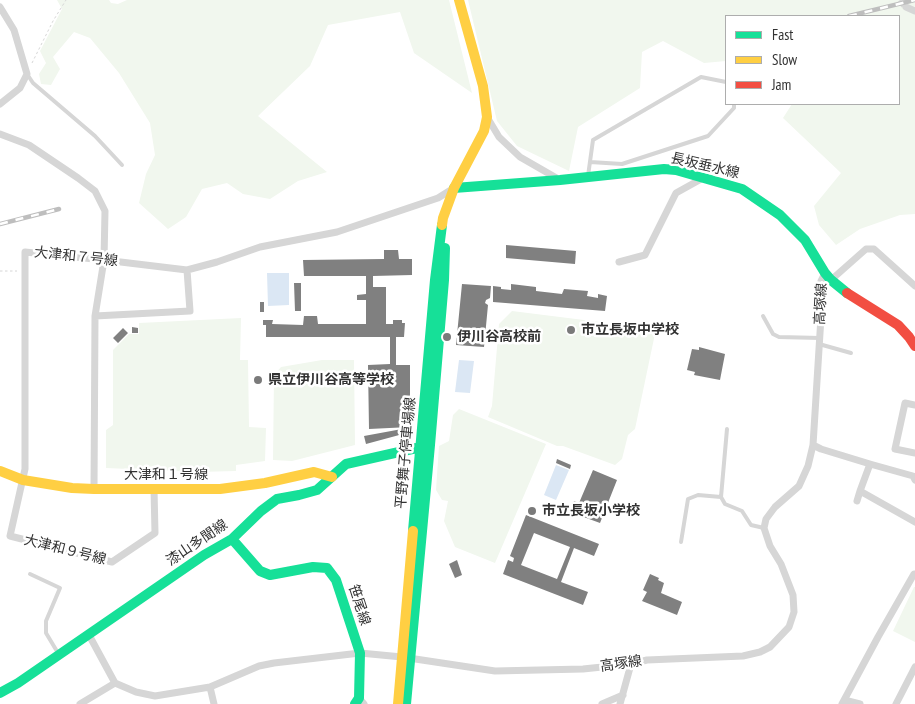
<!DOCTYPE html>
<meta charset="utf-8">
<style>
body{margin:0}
#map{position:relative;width:915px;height:704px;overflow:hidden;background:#fff;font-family:"PT Sans Narrow",sans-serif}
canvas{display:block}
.legend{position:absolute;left:725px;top:15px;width:175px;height:90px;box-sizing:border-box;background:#fff;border:1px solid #adadad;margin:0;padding:6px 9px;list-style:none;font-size:15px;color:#323232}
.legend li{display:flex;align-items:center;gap:10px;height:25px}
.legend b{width:25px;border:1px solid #adadad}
</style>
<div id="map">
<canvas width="915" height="704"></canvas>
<ul class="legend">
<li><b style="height:6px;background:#16e098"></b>Fast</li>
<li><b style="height:6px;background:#ffcf43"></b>Slow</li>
<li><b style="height:6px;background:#f24e42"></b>Jam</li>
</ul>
</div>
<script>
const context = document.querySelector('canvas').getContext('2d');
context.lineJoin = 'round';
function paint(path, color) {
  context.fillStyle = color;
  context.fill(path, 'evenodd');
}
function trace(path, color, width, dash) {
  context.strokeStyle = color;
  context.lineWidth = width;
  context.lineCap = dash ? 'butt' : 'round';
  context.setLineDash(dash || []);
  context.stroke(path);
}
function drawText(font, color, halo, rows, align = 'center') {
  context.font = font + ' "PT Sans Narrow","Noto Sans JP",sans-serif';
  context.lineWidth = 5;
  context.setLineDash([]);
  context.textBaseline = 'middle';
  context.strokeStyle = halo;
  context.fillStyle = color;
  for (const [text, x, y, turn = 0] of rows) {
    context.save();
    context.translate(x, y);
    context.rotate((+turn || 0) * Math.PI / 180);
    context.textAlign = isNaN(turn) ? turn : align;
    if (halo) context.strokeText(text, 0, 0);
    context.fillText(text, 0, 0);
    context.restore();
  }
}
paint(new Path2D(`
 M57,0H109L111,3L118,4L127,0H449L472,93L414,53L400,12L328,25L310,66L258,116L327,172L298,181L270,199L243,194L227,183L202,189L186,217L168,229L139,203L146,174L155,155L150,123L119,73L90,38L74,32L53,57L60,69L51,85L41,84L39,74L46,63L40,51L62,9Z
 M468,0H915V214L900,215L860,229L836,245L819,225L814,206L841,173L783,118L792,104H899V16H726V61L704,63L663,41L642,52L640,88L578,127L569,171L517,146L497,121Z
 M512,311L656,329L635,429L628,435L622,459L615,465L563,446H557L488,417L492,406L499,324Z
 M241,318L240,360H248L249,427L266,428L265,461L236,465V471L198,472L106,468V430L113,425V350L129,334H139V323Z
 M322,360H354L355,445L292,461L273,460L274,375L281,367Z
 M459,409L546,444L495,563L455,547L444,521L448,501L442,500L436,490L439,446L449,441L453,415Z
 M914,587H915V642L893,631Z`), '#f1f7ee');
paint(new Path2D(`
 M289,273V305L268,306L267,273Z
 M459,360L474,361L470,393L455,392Z
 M556,465L569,470L556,500L544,495Z`), '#dbe7f4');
paint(new Path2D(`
 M506,245L576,251L575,264L506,258Z
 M384,250H398L399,259H412V275L373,276V287H386V324H393V320H402V323H405L404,337H396V365H410V427L369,429L368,365L390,364V337H266V325H263V320H273L272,324L303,325L304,316H317L318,324H366V300H357V295L366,294V276H304L303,260L384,259Z
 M294,283H301V311H295Z
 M462,284L491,286L490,298L486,300L485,303L488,305L484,347L456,345Z
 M511,284L536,287V291L562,294L564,289L588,291L587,296L598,298V294L607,296L605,311L493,302V286L501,287V289L511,290Z
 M260,302H264V312H260Z
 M132,327L138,328V333H132Z
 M123,328L128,333L118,343L113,338Z
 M699,347L725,354L720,380L694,375L695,372L687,370L692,349L699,350Z
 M402,429L403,434L366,444L364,436Z
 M557,459L571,465L570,469L556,463Z
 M593,470L617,480L600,523L570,512L574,501L579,503Z
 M526,515L599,544L594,556L574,548L561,582L588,592L583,605L503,574L508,560L513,562L514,558L510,556ZM534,533L570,547L557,579L521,565Z
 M457,560L462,575L455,578L449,564Z
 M650,574L659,578L658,580L664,583L661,593L682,602L677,615L642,601L647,592L643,590Z`), '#808080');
trace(new Path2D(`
 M900,0L906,7`), '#d6d6d6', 7, [7, 3.5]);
trace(new Path2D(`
 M32,63L53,21L66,0
 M0,271H17`), '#d6d6d6', 1, [2.5, 2.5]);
trace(new Path2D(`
 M27,74L33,83L95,136L122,165
 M590,162L622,164L708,136L734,108V104
 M588,176L593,140L701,77L726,82
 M763,316L773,334L779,337L820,338
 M819,344L851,353
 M721,497L727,429
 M681,542L688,499L698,495L721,497L725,504L742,511L751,525L764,528
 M30,574L60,588L46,621V633L58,653`), '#d6d6d6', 4);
trace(new Path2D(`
 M0,7L14,30L27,74L20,88L0,104
 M906,7L915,11
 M487,117L499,137L520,157L560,180
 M0,134L29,145L78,178L95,191L105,211L104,260L95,316L190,311L187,270
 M619,262L645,255L676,193L703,178
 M831,280L866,249H874L915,286
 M915,405L905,403L895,449L915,453
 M813,445L821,449L870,464L913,476L915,480
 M870,464L860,491L915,522
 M94,489L95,316
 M154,489L155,533L112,562L10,536L25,469V252L104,260L187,270L217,262L260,247L337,232L438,198L454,188
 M857,501L860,491
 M89,635L115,683
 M210,687L214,704
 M359,698L364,704
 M844,700L860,704
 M80,704L115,683L136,692L155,696L210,687L259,666L274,663L360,653L402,657L495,671L583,669L631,664L647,660L743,656L760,652L770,647L789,627L794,612L793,595L781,564L770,546L764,528L766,519L775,507L799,486L808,466L813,445L822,301L821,281L825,273
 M602,704L623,695
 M620,704L631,664
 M842,704L878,637L914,574H915
 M896,704L915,667`), '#d6d6d6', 7);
trace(new Path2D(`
 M454,188L560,180L664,169L676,170L742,189L780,215L805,240L825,273L831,280L847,293
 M413,531L435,280L442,225
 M232,539L260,571L270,575L313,567L327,568L336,580L360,653L359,698L355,704
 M0,693L18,683L204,555L232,539L261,511L277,499L299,495L317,490L346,464L430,445
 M406,704L430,445L444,280L445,248`), '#16e098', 10);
trace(new Path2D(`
 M442,225L443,218L454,188L484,131L487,117L483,86L459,0
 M0,471L23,480L72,488L94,489H220L265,483L314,472L332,477
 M398,704L413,531`), '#ffcf43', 10);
trace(new Path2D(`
 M847,293L898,325L909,337L915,346`), '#f24e42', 10);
const rail = new Path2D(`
 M849,16L915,0
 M0,224L59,209`);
trace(rail, '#bebebe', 4.5);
trace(rail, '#fff', 2.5, [8]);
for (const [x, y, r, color] of [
 [571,330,5,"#7a7a7a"],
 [447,337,5,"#7a7a7a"],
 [258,380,5,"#7a7a7a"],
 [532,511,5,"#7a7a7a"]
]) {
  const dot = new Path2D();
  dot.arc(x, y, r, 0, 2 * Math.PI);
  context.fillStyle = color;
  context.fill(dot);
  trace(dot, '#fff', 2);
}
drawText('14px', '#323232', '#fff', [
 ["長坂垂水線",705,166,13],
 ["大津和７号線",76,257,6],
 ["高塚線",821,304,-87],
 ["平野舞子停車場線",406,453,-85],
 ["大津和１号線",166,475],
 ["漆山多聞線",197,543,-34],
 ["大津和９号線",65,550,14],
 ["笹尾線",359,605,72],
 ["高塚線",621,664,-8]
]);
drawText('bold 14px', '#323232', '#fff', [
 ["市立長坂中学校",581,330],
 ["伊川谷高校前",457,337],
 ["県立伊川谷高等学校",268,380],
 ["市立長坂小学校",542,511]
], 'left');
</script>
